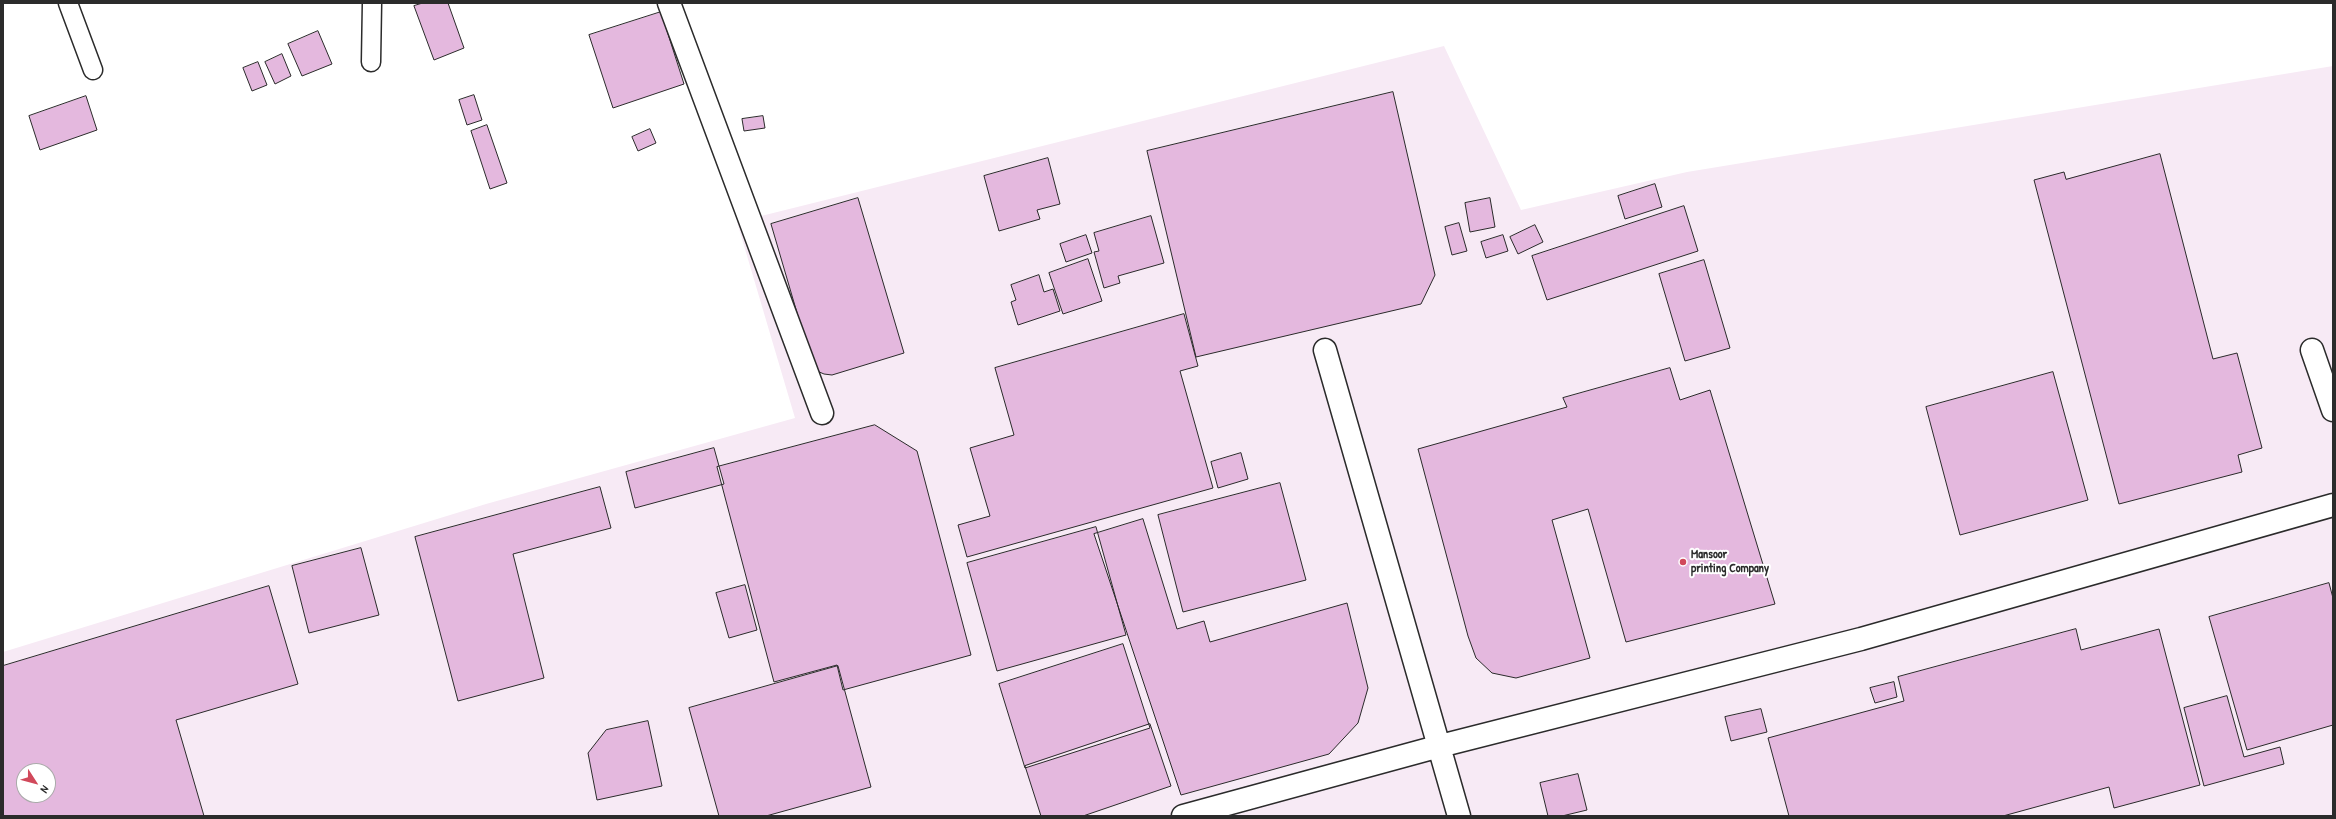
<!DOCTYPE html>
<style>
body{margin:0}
#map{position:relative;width:2336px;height:819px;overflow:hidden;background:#fff;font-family:"Patrick Hand",sans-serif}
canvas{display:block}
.frame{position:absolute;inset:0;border:4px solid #2b2b2b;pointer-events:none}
.north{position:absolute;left:16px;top:763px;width:40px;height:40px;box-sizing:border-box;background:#fff;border:1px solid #aaa;border-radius:50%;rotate:126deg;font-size:11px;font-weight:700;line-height:16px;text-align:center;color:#2b2b2b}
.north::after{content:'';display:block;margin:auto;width:14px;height:18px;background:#d1495b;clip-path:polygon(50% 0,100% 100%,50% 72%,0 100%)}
</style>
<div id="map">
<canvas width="2336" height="819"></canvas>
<div class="frame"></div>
<div class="north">N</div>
</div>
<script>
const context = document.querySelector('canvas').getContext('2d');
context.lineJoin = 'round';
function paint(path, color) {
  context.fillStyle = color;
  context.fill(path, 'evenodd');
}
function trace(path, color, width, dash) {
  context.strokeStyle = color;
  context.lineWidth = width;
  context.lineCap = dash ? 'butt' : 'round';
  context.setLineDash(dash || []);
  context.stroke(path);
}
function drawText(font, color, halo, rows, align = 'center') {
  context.font = font + ' "Patrick Hand",sans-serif';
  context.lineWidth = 4;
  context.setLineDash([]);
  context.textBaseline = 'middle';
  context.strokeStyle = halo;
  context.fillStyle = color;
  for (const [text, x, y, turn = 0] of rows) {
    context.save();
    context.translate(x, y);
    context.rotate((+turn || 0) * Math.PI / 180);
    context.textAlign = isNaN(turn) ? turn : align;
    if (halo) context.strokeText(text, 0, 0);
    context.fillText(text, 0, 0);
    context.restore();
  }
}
paint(new Path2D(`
 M1444,46L1521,210L1687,172L2333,66V816H3V652L486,504L795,418L737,222ZM24,771H48V795H24Z`), '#f7eaf5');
const building = new Path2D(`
 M423,3H448L464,48L434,60L414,6Z
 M661,12L684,84L613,108L589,35Z
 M318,31L332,64L302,76L288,44Z
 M282,54L291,76L275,84L265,62Z
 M258,62L267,85L252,91L243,68Z
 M1393,92L1435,275L1421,304L1196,357L1147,151Z
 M474,95L482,120L467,125L459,100Z
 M86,96L97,130L40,150L29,116Z
 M763,116L765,128L744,131L742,119Z
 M487,125L507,183L490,189L471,131Z
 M650,129L656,143L638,151L632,137Z
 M2160,154L2213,359L2237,353L2262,448L2238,455L2242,472L2119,504L2034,180L2064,172L2066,179Z
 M1048,158L1060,204L1037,210L1040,219L999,231L984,176Z
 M1655,184L1662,207L1625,219L1618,196Z
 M858,198L904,353L832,375L824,374L817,371L812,364L771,224Z
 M1490,198L1495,227L1470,232L1465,203Z
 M1684,206L1698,251L1547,300L1532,256Z
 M1151,216L1164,263L1118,276L1120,283L1104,288L1094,252L1099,251L1094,233Z
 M1459,223L1467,251L1452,255L1445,227Z
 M1535,225L1543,242L1518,254L1510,237Z
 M1086,235L1092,253L1066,262L1060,244Z
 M1503,235L1508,251L1486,258L1481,242Z
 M1088,259L1102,301L1063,314L1049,273Z
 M1704,260L1730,348L1685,361L1659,274Z
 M1039,275L1044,292L1053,289L1060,311L1018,325L1011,302L1016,300L1011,285Z
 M1184,314L1198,366L1180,371L1213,488L967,557L958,525L990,516L970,448L1014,435L995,368Z
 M1670,368L1680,400L1710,390L1775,604L1626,642L1588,509L1552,520L1590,658L1516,678L1492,673L1476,658L1468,636L1418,449L1567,407L1563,398Z
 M2053,372L2088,500L1960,535L1926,407Z
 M875,425L917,451L971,655L843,690L837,665L774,682L717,467Z
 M714,448L724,484L635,508L626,472Z
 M1241,453L1248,479L1218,488L1211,462Z
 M1280,483L1306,580L1183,612L1158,515Z
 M600,487L611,528L513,554L544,678L458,701L415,537Z
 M1143,519L1177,629L1204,621L1210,642L1347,603L1368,688L1358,723L1329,754L1181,795L1094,534Z
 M1096,527L1126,635L997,671L967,563Z
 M361,548L379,615L309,633L292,566Z
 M2329,583L2333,598V725L2247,750L2209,617Z
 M745,585L757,630L729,638L716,593Z
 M269,586L298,684L176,720L204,816H3V666ZM24,771H48V795H24Z
 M2076,629L2081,650L2159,629L2200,785L2114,808L2109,787L2003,816H1789L1768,738L1904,701L1898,677Z
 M1123,644L1150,728L1025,768L999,684Z
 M838,666L871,787L766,816H719L689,708Z
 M1894,682L1897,697L1875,703L1870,688Z
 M2227,696L2244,757L2280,747L2284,764L2204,786L2184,708Z
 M1761,709L1767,732L1731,741L1725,717Z
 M648,721L662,786L597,800L588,753L606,730Z
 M1150,724L1171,786L1083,816H1041L1025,766Z
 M1578,774L1587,810L1562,816H1548L1540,783Z`);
paint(building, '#e4b8de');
trace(building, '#2b2b2b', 1);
const lane = new Path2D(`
 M68,3L93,70
 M371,62L372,3`);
const street = new Path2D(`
 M669,3L822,413
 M1325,350L1459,816
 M2312,350L2333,410
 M1183,816L1440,746L1861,639L2333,505`);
trace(lane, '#2b2b2b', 21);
trace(street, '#2b2b2b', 25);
trace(lane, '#fff', 18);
trace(street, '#fff', 22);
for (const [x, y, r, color] of [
 [1683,562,4,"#d1495b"]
]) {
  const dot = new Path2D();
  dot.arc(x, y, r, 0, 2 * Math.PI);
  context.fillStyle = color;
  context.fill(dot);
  trace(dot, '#fff', 1.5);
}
drawText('bold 12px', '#2b2b2b', '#fff', [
 ["Mansoor",1691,555],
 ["printing Company",1691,569]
], 'left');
</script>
